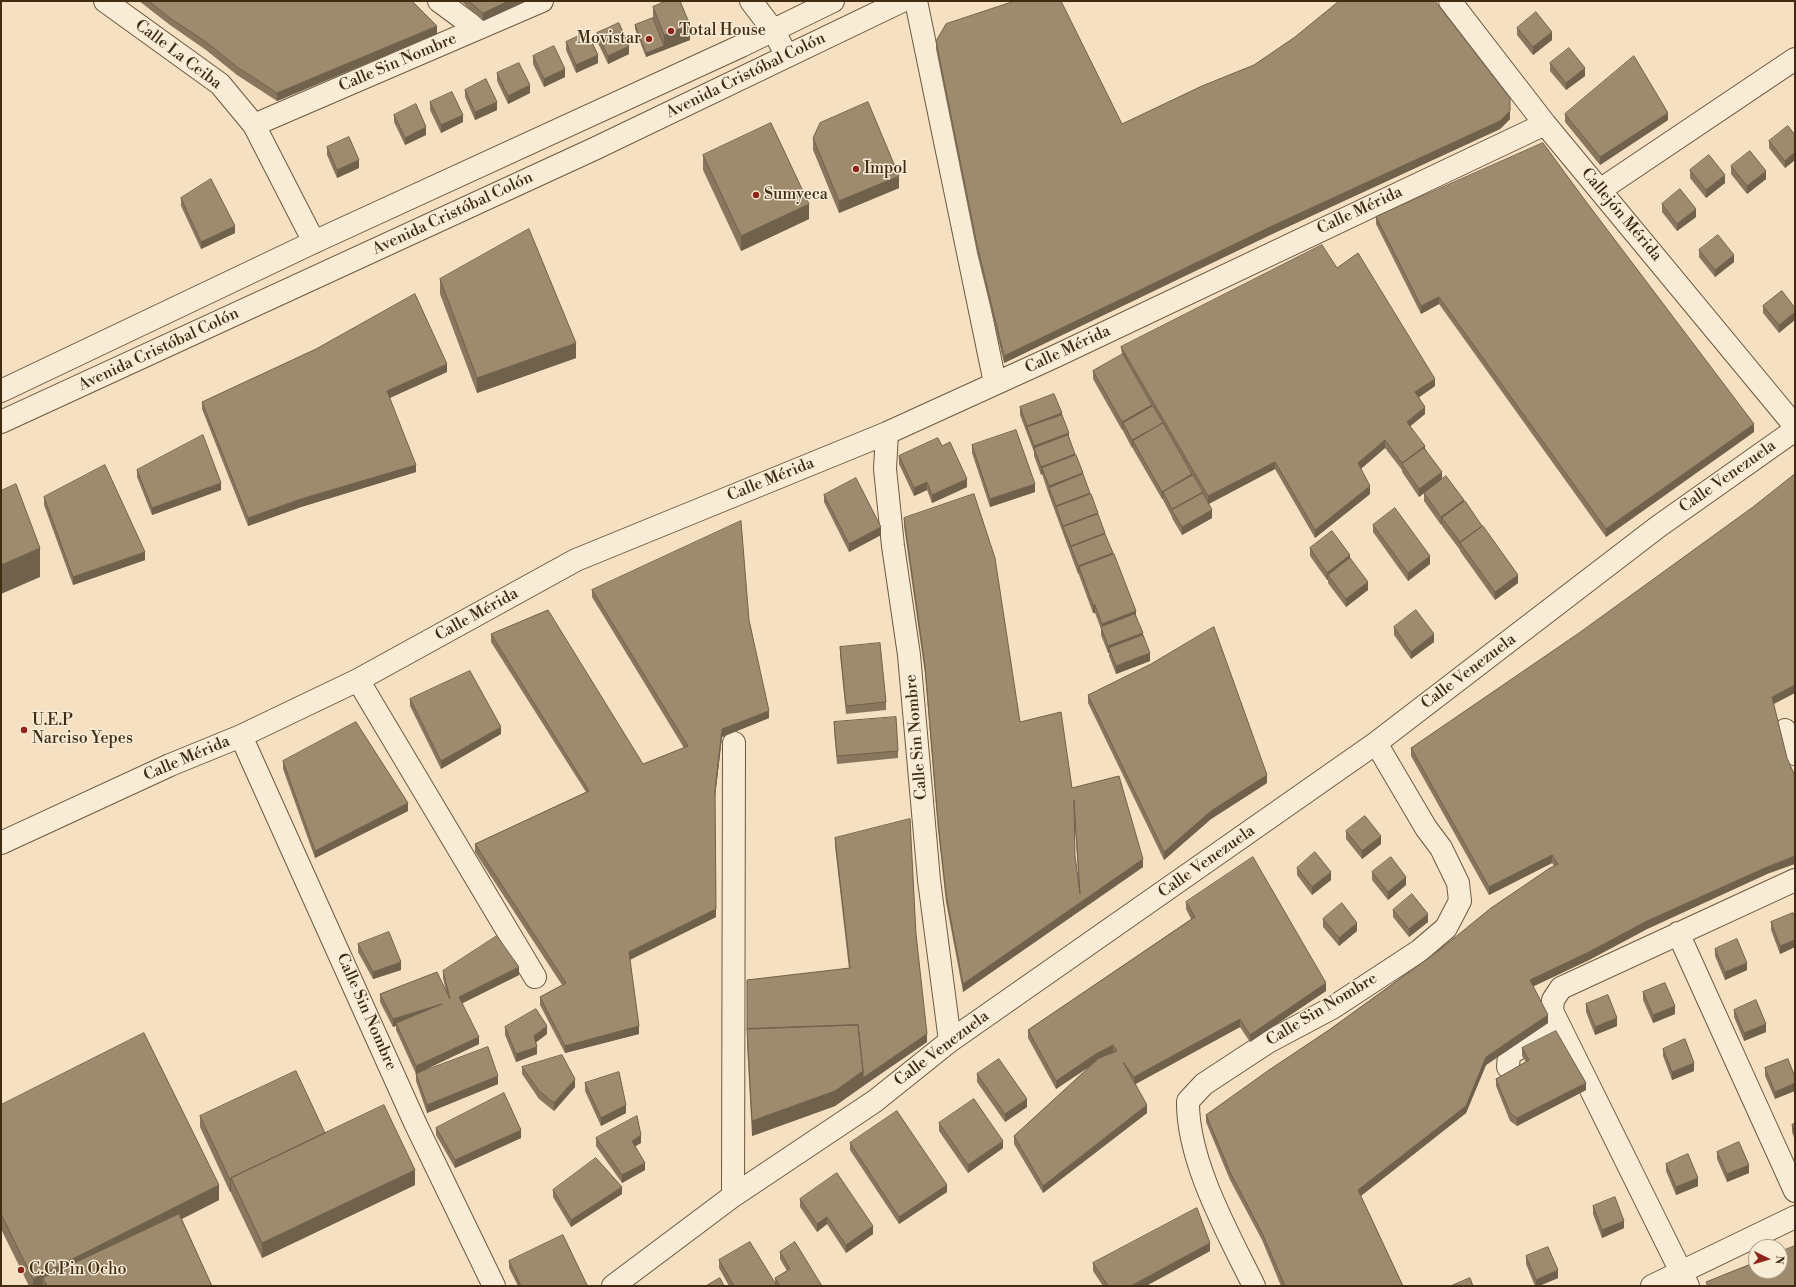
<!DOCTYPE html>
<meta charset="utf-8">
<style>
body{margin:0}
#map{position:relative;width:1796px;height:1287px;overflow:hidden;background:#f5e1c2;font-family:"Libre Bodoni",serif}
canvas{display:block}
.frame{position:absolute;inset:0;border:2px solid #3f2c11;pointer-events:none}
.north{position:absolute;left:1748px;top:1239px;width:40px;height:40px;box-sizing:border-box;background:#f8ecd7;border:1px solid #ae9f88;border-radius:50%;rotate:95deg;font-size:11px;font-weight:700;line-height:16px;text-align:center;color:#3f2c11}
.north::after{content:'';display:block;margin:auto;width:14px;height:18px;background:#8f2418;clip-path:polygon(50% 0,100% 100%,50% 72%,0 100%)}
</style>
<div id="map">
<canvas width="1796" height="1287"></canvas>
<div class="frame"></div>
<div class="north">N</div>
</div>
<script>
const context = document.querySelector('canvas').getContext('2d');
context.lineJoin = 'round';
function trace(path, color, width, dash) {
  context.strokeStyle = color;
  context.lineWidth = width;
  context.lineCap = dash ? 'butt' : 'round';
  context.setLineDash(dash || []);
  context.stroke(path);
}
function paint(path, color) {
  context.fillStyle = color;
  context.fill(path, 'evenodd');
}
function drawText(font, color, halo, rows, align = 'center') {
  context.font = font + ' "Libre Bodoni",serif';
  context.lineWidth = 3;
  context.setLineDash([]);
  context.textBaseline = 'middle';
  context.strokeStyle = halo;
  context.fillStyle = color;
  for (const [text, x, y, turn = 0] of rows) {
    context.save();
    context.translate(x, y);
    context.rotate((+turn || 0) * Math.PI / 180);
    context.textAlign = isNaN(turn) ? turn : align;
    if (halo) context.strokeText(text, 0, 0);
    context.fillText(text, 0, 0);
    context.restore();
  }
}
const minor = new Path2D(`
 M105,1L220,84L254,125L314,242
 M439,1L477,29
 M751,1L773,30L787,56
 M916,1L995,383
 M1450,1L1545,124L1795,426
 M254,125L542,1
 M1600,190L1795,59
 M887,433L885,469L893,546L909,655L929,880L950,1041
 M358,680L535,977
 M1785,730L1795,754
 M241,736L416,1125L494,1286
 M1,843L170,765L241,736L358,680L576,560L887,433L1056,356L1545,124
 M1678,933L1795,1191
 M1508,1067L1509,1054L1559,1025
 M733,1196L734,743
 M613,1286L733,1196L875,1101L950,1041L1376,743L1659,526L1795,430
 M1254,1286C1228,1233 1187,1161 1188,1101L1204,1084L1268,1042L1332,1008L1419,951L1446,928L1460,901L1458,883L1441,848L1426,828L1376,743
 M1652,1286L1795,1217
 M1688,1286L1552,1011L1553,1000L1561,988L1795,880`);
const tertiary = new Path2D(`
 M1,391L314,242L741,46L833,1
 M1,422L594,149L902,1`);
trace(minor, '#6c593d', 24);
trace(tertiary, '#6c593d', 24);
trace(minor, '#f8ecd7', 22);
trace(tertiary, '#f8ecd7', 22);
paint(new Path2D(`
 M139,1H412L437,34L277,101L237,75L206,50L170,25Z
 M461,1H527L483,21Z
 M653,7L690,40L646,57L635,29V25L653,18Z
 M1517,28L1552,40L1533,55L1517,35Z
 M597,33L629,54L608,64L597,41Z
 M936,41L1122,124L1510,106V119L1500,129L1270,235L1004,363L977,253L936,49Z
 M566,42L598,63L576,73L566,50Z
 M533,56L565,77L544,87L533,64Z
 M1550,63L1585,76L1566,90L1550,71Z
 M497,73L530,93L508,104L497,81Z
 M465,90L497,110L475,120L465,97Z
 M430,102L463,122L441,133L430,110Z
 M1565,114L1668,120L1600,165L1565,122Z
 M394,115L426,135L405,145L394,122Z
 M1795,135V160L1785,168L1769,148V141Z
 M813,138L899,188L839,213L813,150Z
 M327,147L359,168L337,178L327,155Z
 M703,155L809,219L741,251L703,170Z
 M1731,166L1766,179L1747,194L1731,174Z
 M1690,170L1725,183L1706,198L1690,178Z
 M181,198L235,233L201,249L181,206Z
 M1587,203L1754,432L1606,537L1439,304L1421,314L1376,224V217Z
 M1662,204L1696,217L1677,231L1662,212Z
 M1699,250L1734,262L1715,277L1699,257Z
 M1337,268L1435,386L1419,397L1425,414L1410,426L1425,448L1442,479L1464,502L1482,527L1518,583L1495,600L1460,551V550L1442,526V524L1441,525L1424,501V493L1419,497L1402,472V470L1385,448L1361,469L1370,494L1315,538L1275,469L1209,504L1212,518L1182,535L1172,518V517L1163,500V499H1162L1133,449V447L1132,448L1123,431V429L1122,430L1093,379V371L1122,355L1121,347Z
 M440,279L576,358L477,393L440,294Z
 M1782,291L1779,333L1763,313V306Z
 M447,372L390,398L416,472L301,507L248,526L202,409V402Z
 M1020,407L1062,415L1075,455L1136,617L1150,661L1116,674L1109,656V653H1108L1101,635V629L1095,613H1093L1079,575V573L1078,574L1049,495L1042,474L1041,475L1034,456V452L1020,415Z
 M972,445L1035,492L990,507L972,453Z
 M942,446L967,487L932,503L927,490L914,496L899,464V456Z
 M137,470L221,490L152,515L137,477Z
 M824,495L881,535L849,552L824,502Z
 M44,497L145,560L73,585L44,505Z
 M904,518L1020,722L1072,788L1143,867L963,992L946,902L938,830L925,674L904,526ZM1074,811L1079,887L1075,856Z
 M1373,525L1430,564L1408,581L1373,532Z
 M1310,548L1350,558L1368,590L1346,607L1328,583V580H1327L1310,556Z
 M592,590L749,620L769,718L722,737L715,797L716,917L630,960L639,1034L565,1053L540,1005V997L562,985L475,852V844L586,792L491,642V634L643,764L684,748L592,597Z
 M1394,627L1434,642L1411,659L1394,635Z
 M840,647L886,702V710L846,714L840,655Z
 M1088,695L1267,783L1211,819L1164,860L1088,703Z
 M410,699L501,734L441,769L410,706Z
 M1773,704L1767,874L1647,929L1589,960L1533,986L1548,1023L1486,1065L1466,1113L1361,1196L1403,1286H1281L1262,1240L1230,1180L1206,1122V1115L1329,1030L1554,866L1552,863L1489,895L1411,756V748Z
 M834,722L898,751V758L837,764L834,730Z
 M283,761L408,811L315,858L283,769Z
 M1346,831L1381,844L1362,859L1346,839Z
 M835,838L916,934L927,1042L863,1086L835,1106L752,1136L747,1044V980L849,969L835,846Z
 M1297,868L1331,880L1312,895L1297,875Z
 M1372,872L1406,885L1388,900L1372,880Z
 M1186,902L1326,991L1250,1042L1240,1027L1135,1084L1147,1113L1043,1193L1014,1144V1136L1092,1065L1056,1089L1028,1038V1030L1191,919L1186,909Z
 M1393,910L1428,922L1409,937L1393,917Z
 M1795,918V947L1780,954L1771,930V922Z
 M1323,919L1357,931L1339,946L1323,927Z
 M358,944L401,970L373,979L358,952Z
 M1715,949L1747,970L1725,980L1715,956Z
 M443,971L519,975L462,1003L479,1044L418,1073L498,1084L427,1113L416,1081V1074L396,1030V1026L393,1027L380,1002V994L446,991L443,978Z
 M1643,992L1675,1014L1653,1023L1643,1000Z
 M1586,1004L1617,1026L1595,1035L1586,1012Z
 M1734,1010L1766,1032L1744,1041L1734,1017Z
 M505,1027L547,1034L536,1042L537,1054L516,1062L505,1035Z
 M1522,1048L1586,1090L1517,1126L1510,1121L1496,1086V1079L1526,1062L1522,1056Z
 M1663,1049L1694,1071L1672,1080L1663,1056Z
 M1788,1059L1775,1099L1765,1076V1068Z
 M522,1067L575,1087L554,1111L539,1099L522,1074Z
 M977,1074L1027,1107L1005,1122L977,1082Z
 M585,1083L626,1113L601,1126L585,1091Z
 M1,1105L219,1200L182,1219L212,1286H29L1,1229Z
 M200,1116L325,1133L415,1185L262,1258L231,1193V1191L230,1192L200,1127Z
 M939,1123L1003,1148L968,1173L939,1131Z
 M1795,1123V1140L1792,1132V1125Z
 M436,1128L521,1138L455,1168L436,1135Z
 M596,1138L641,1143L635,1146L645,1170L622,1183L596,1146Z
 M850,1143L947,1192L899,1224L850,1150Z
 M1717,1152L1749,1173L1727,1182L1717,1159Z
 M1666,1164L1698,1186L1676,1195L1666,1171Z
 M553,1190L622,1194L571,1227L553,1197Z
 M800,1199L873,1234L846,1253L827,1224L817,1232L800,1207Z
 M1593,1206L1624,1228L1602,1238L1593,1214Z
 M1210,1251L1146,1286H1103L1093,1271V1263Z
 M780,1252L822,1286H729L719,1268V1260L775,1283V1278L787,1271L780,1259Z
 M1526,1256L1558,1278L1539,1286H1535L1526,1264Z
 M509,1261L587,1286H518L509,1268Z`), '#88775e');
paint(new Path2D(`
 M509,1H527L483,21V13Z
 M690,25V40L646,57V53L664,46V35Z
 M437,26V34L277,101V93Z
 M1552,32V40L1533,55V47Z
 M629,46V54L608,64V56Z
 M598,55V63L576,73V65Z
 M1585,68V76L1566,90V83Z
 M565,69V77L544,87V79Z
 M530,85V93L508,104V96Z
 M1510,98V119L1500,129L1270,235L1004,363V356Z
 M497,102V110L475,120V112Z
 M1668,113V120L1600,165V157Z
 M463,115V122L441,133V125Z
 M426,127V135L405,145V138Z
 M1795,152V160L1785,168V161Z
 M359,160V168L337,178V170Z
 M1766,171V179L1747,194V186Z
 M1725,175V183L1706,198V190Z
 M899,176V188L839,213V201Z
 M809,204V219L741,251V236Z
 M1696,209V217L1677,231V224Z
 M235,226V233L201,249V242Z
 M1734,255V262L1715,277V270Z
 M1439,297V304L1421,314V306Z
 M1795,312V320L1779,333V325Z
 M576,343V358L477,393V378Z
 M447,364V372L387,399V391Z
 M1435,379V386L1415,400V392Z
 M1152,405V413L1123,423V429L1122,430V422Z
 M1425,407V414L1407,429V422Z
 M1062,413V421L1027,427V434V426Z
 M1163,423V430L1133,441V447L1132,448V440Z
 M1754,424V432L1606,537V529Z
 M1069,433V441L1034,450V446Z
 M1385,440V448L1358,471V463Z
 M1425,446V453L1402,465V463Z
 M1075,454V461L1042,468V474L1041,475V467Z
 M1275,462V469L1208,504V496Z
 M416,465V472L301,507L248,526V518L301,499Z
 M1442,472V479L1419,497V489Z
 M1083,473V481L1049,488V486Z
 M1192,474V482L1163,492V499H1162V492Z
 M967,479V487L932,503V495Z
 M927,482V490L914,496V488Z
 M221,483V490L152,515V508Z
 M1035,484V492L990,507V499Z
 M1370,486V494L1315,538V530Z
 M1203,492V499L1172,510V509Z
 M1090,493V501L1056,507V514V506Z
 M1464,500V508L1442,518V524L1441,525V517Z
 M1212,510V518L1182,535V527Z
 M1098,513V521L1063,527V534V526Z
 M1482,526V533L1460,543V550V542Z
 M881,527V535L849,552V544Z
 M1105,533V541L1071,547V554V546Z
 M40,548V577L1,594V565Z
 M145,552V560L73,585V577Z
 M1113,553V560L1079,567V573L1078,574V566Z
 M1350,555V563L1328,575V580H1327V573Z
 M1430,556V564L1408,581V573Z
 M1518,575V583L1495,600V592Z
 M1368,582V590L1346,607V599Z
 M1093,605H1095V613H1093Z
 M1136,611V619L1102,630V624Z
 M1143,633V641L1109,648V653H1108V646Z
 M1434,634V642L1411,659V652Z
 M1150,653V661L1116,674V666Z
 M1795,685V693L1772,705V697Z
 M769,711V718L722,737L715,797V790L722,729Z
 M501,727V734L441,769V761Z
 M1267,775V783L1211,819L1164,860V852L1211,811Z
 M408,803V811L315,858V851Z
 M1381,836V844L1362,859V851Z
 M1552,855V863L1489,895V887Z
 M1795,856V864L1767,874L1647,929L1589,960L1530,988V980L1647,921L1767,867Z
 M1143,859V867L963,992V984Z
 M1331,872V880L1312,895V887Z
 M1406,877V885L1388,900V892Z
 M716,909V917L629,960V952Z
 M1428,914V922L1409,937V929Z
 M1357,923V931L1339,946V938Z
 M1795,940V947L1780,954V946Z
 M401,962V970L373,979V972Z
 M1747,963V970L1725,980V972Z
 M519,967V975L459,1005V997Z
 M1326,983V991L1250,1042V1035Z
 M442,1004L396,1023V1026L393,1027V1019Z
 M1675,1006V1014L1653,1023V1015Z
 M1548,1015V1023L1486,1065L1466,1113L1358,1198V1190L1486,1057Z
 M1617,1018V1026L1595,1035V1027Z
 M1240,1019V1027L1134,1085V1077Z
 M1766,1024V1032L1744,1041V1033Z
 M547,1026V1034L534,1044V1036Z
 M639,1026V1034L565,1053V1046Z
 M927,1034V1042L863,1086L835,1106L752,1136V1121L863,1071Z
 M479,1037V1044L416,1074V1066Z
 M1113,1045V1053L1096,1062L1056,1089V1081L1096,1054Z
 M537,1047V1054L516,1062V1054Z
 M1694,1063V1071L1672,1080V1072Z
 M498,1076V1084L427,1113V1105Z
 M575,1079V1087L554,1111V1103Z
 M1586,1083V1090L1517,1126V1118Z
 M1795,1083V1091L1775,1099V1092Z
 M1027,1099V1107L1005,1122V1114Z
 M626,1105V1113L601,1126V1118Z
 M1147,1105V1113L1043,1193V1186Z
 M521,1130V1138L455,1168V1160Z
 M641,1135V1143L632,1148V1141Z
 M1003,1141V1148L968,1173V1165Z
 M645,1163V1170L622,1183V1175Z
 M1749,1165V1173L1727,1182V1174Z
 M415,1170V1185L262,1258V1243Z
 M1698,1178V1186L1676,1195V1187Z
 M230,1180H231V1191L230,1192Z
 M219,1185V1200L48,1286L43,1278V1286H33V1279Z
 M947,1185V1192L899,1224V1217Z
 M622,1187V1194L571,1227V1220Z
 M827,1217V1224L817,1232V1224Z
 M1624,1221V1228L1602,1238V1230Z
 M873,1226V1234L846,1253V1245Z
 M1210,1243V1251L1146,1286H1131Z
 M1558,1270V1278L1539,1286H1536V1280Z`), '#6f614c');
const building = new Path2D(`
 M149,1H412L437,26L277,93L237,67L206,42L170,18Z
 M469,1H509L483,13Z
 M666,1H680L690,25L664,35L653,7Z
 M1015,1H1061L1122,124L1202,86L1254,65L1295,37L1339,1H1435L1510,98V111L1500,121L1270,227L1004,356L977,245L936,41L946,24Z
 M1536,12L1552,32L1533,47L1517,28Z
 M653,18L664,46L646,53L635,25Z
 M619,23L629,46L608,56L597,33Z
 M587,32L598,55L576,65L566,42Z
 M554,46L565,69L544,79L533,56Z
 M1569,48L1585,68L1566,83L1550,63Z
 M1634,56L1668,113L1600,157L1565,114Z
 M519,63L530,85L508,96L497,73Z
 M486,79L497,102L475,112L465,90Z
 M452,92L463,115L441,125L430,102Z
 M868,102L899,176L839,201L813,138L820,123Z
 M416,104L426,127L405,138L394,115Z
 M771,123L809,204L741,236L703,155Z
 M1788,126L1795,135V152L1785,161L1769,141Z
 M349,137L359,160L337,170L327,147Z
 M1543,143L1587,203L1754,424L1606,529L1439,297L1421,306L1376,217Z
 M1750,151L1766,171L1747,186L1731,166Z
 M1709,155L1725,175L1706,190L1690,170Z
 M211,179L235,226L201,242L181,198Z
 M1680,189L1696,209L1677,224L1662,204Z
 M529,229L576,343L477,378L440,279Z
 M1718,235L1734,255L1715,270L1699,250Z
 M1322,245L1337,268L1358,253L1435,379L1415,392L1425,407L1407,422L1425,446L1402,463L1385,440L1358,463L1370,486L1315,530L1275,462L1208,496L1121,347Z
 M1782,291L1795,308V312L1779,325L1763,306Z
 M415,294L447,364L387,391L416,465L301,499L248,518L202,402L316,349Z
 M1123,354L1152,405L1122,422L1093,371Z
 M1054,394L1062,413L1027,426L1020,407Z
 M1153,406L1163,423L1132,440L1123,423Z
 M1062,415L1069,433L1034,446L1027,427Z
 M1163,423L1192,474L1162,492L1133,441Z
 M1016,430L1035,484L990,499L972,445Z
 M203,435L221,483L152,508L137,470Z
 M1068,435L1075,454L1041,467L1034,448Z
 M938,438L942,446L950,442L967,479L932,495L927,482L914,488L899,456Z
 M1424,448L1442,472L1419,489L1402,464Z
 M1076,455L1083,473L1049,486L1042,468Z
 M105,465L145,552L73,577L44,497Z
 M1083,474L1090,493L1056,506L1049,488Z
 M1795,474V685L1772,697L1787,758L1795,776V856L1767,867L1647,921L1589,952L1530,980L1548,1015L1486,1057L1466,1106L1358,1190L1403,1286H1285L1262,1233L1230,1172L1206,1115L1269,1070L1329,1030L1437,952L1491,908L1550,868L1558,864L1552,855L1489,887L1411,748L1579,633L1753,507Z
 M1193,475L1203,492L1172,509L1163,492Z
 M1446,476L1464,500L1441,517L1424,493Z
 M856,478L881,527L849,544L824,495Z
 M16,484L40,548L1,565V491Z
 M1203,493L1212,510L1182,527L1172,510Z
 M974,494L995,558L1020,722L1061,712L1072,788L1119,776L1143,859L963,984L946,894L938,822L925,666L904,518ZM1074,801L1080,894L1075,856Z
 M1091,494L1098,513L1063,526L1056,507Z
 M1465,501L1482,526L1460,542L1442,518Z
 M1395,508L1430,556L1408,573L1373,525Z
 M1098,514L1105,533L1071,546L1063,527Z
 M741,521L749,620L769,711L722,729L715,790L716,909L629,952L639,1026L565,1046L540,997L566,983L475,844L589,791L491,634L548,610L643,764L688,746L592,590Z
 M1483,526L1518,575L1495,592L1460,543Z
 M1332,531L1350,555L1327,573L1310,548Z
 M1105,534L1113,553L1078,566L1071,547Z
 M1114,554L1136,611L1102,624L1095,605H1093L1079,567Z
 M1350,558L1368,582L1346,599L1328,575Z
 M1416,610L1434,634L1411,652L1394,627Z
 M1135,614L1143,633L1108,646L1101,627Z
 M1214,627L1267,775L1211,811L1164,852L1088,695L1151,664Z
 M1143,635L1150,653L1116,666L1109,648Z
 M880,643L886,702L846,706L840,647Z
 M470,671L501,727L441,761L410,699Z
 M896,717L898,751L837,756L834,722Z
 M356,722L408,803L315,851L283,761Z
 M1365,816L1381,836L1362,851L1346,831Z
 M910,819L916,934L927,1034L863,1078V1071L858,1025L747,1029V980L850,968L835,838Z
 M1315,852L1331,872L1312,887L1297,868Z
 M1253,857L1326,983L1250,1035L1240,1019L1134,1077L1123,1062L1147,1105L1043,1186L1014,1136L1099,1058L1117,1051L1113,1045L1096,1054L1056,1081L1028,1030L1195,917L1186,902Z
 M1391,857L1406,877L1388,892L1372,872Z
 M1412,894L1428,914L1409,929L1393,910Z
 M1342,903L1357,923L1339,938L1323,919Z
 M1793,913L1795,918V940L1780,946L1771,922Z
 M389,932L401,962L373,972L358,944Z
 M497,936L519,967L459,997L479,1037L416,1066L396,1023L442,1004L393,1019L380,994L437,972L450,999L443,971Z
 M1737,939L1747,963L1725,972L1715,949Z
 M1665,983L1675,1006L1653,1015L1643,992Z
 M1608,995L1617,1018L1595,1027L1586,1004Z
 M1756,1000L1766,1024L1744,1033L1734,1010Z
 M536,1009L547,1026L534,1036L537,1047L516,1054L505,1027Z
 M858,1025L863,1071L835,1091L752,1121L747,1029Z
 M1556,1031L1586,1083L1517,1118L1510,1113L1496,1079L1529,1060L1522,1048Z
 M144,1033L219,1185L33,1279L1,1214V1105Z
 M1685,1039L1694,1063L1672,1072L1663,1049Z
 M488,1047L498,1076L427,1105L416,1074Z
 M562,1055L575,1079L554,1103L539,1091L522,1067Z
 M999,1059L1027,1099L1005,1114L977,1074Z
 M1788,1059L1795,1077V1083L1775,1092L1765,1068Z
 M296,1071L325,1133L231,1178V1180H230L200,1116Z
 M619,1072L626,1105L601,1118L585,1083Z
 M504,1093L521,1130L455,1160L436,1128Z
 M974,1099L1003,1141L968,1165L939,1123Z
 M384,1105L415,1170L262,1243L231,1178Z
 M897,1111L947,1185L899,1217L850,1143Z
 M637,1116L641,1135L632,1141L645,1163L622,1175L596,1138Z
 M1795,1123V1132L1792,1125Z
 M1739,1142L1749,1165L1727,1174L1717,1152Z
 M1688,1154L1698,1178L1676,1187L1666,1164Z
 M596,1158L622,1187L571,1220L553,1190Z
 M837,1173L873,1226L846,1245L827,1217L817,1224L800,1199Z
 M1615,1197L1624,1221L1602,1230L1593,1206Z
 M1197,1208L1210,1243L1131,1286H1108L1093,1263Z
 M179,1214L212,1286H47L43,1278Z
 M563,1235L587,1285L585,1286H521L509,1261Z
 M750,1242L777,1286H734L719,1260Z
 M795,1242L822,1286H780L775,1278L790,1269L780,1252Z
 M1795,1246V1286H1708L1706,1282L1756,1262V1271H1780V1252Z
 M1548,1247L1558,1270L1536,1280L1526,1256Z
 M720,1278L724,1286H706Z
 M1470,1278L1473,1286H1451Z`);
paint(building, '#9e8a6d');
trace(building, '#6f614c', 1);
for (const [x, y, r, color] of [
 [671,31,4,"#8f2418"],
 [649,39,4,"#8f2418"],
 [856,169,4,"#8f2418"],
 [756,195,4,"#8f2418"],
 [24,730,4,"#8f2418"],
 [21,1270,4,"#8f2418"]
]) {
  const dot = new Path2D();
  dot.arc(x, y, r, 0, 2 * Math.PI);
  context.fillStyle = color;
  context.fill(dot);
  trace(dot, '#f8ecd7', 1.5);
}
drawText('16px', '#3f2c11', '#f8ecd7', [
 ["Total House",679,31],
 ["Movistar",641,39,"right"],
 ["Impol",864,169],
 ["Sumyeca",764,195],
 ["U.E.P",32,721],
 ["Narciso Yepes",32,739],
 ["C.C Pin Ocho",29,1270]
], 'left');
drawText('16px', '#3f2c11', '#f8ecd7', [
 ["Calle La Ceiba",178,55,37],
 ["Calle Sin Nombre",398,63,-23],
 ["Avenida Cristóbal Colón",746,76,-26],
 ["Calle Mérida",1360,211,-25],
 ["Avenida Cristóbal Colón",453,214,-25],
 ["Callejón Mérida",1621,215,50],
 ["Avenida Cristóbal Colón",159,350,-25],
 ["Calle Mérida",1068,350,-25],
 ["Calle Venezuela",1728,477,-35],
 ["Calle Mérida",771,480,-22],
 ["Calle Mérida",477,615,-29],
 ["Calle Venezuela",1469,672,-37],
 ["Calle Sin Nombre",917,737,-95],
 ["Calle Mérida",187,759,-23],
 ["Calle Venezuela",1207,862,-35],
 ["Calle Sin Nombre",1322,1010,-31],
 ["Calle Sin Nombre",366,1012,66],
 ["Calle Venezuela",942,1049,-37]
]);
</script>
